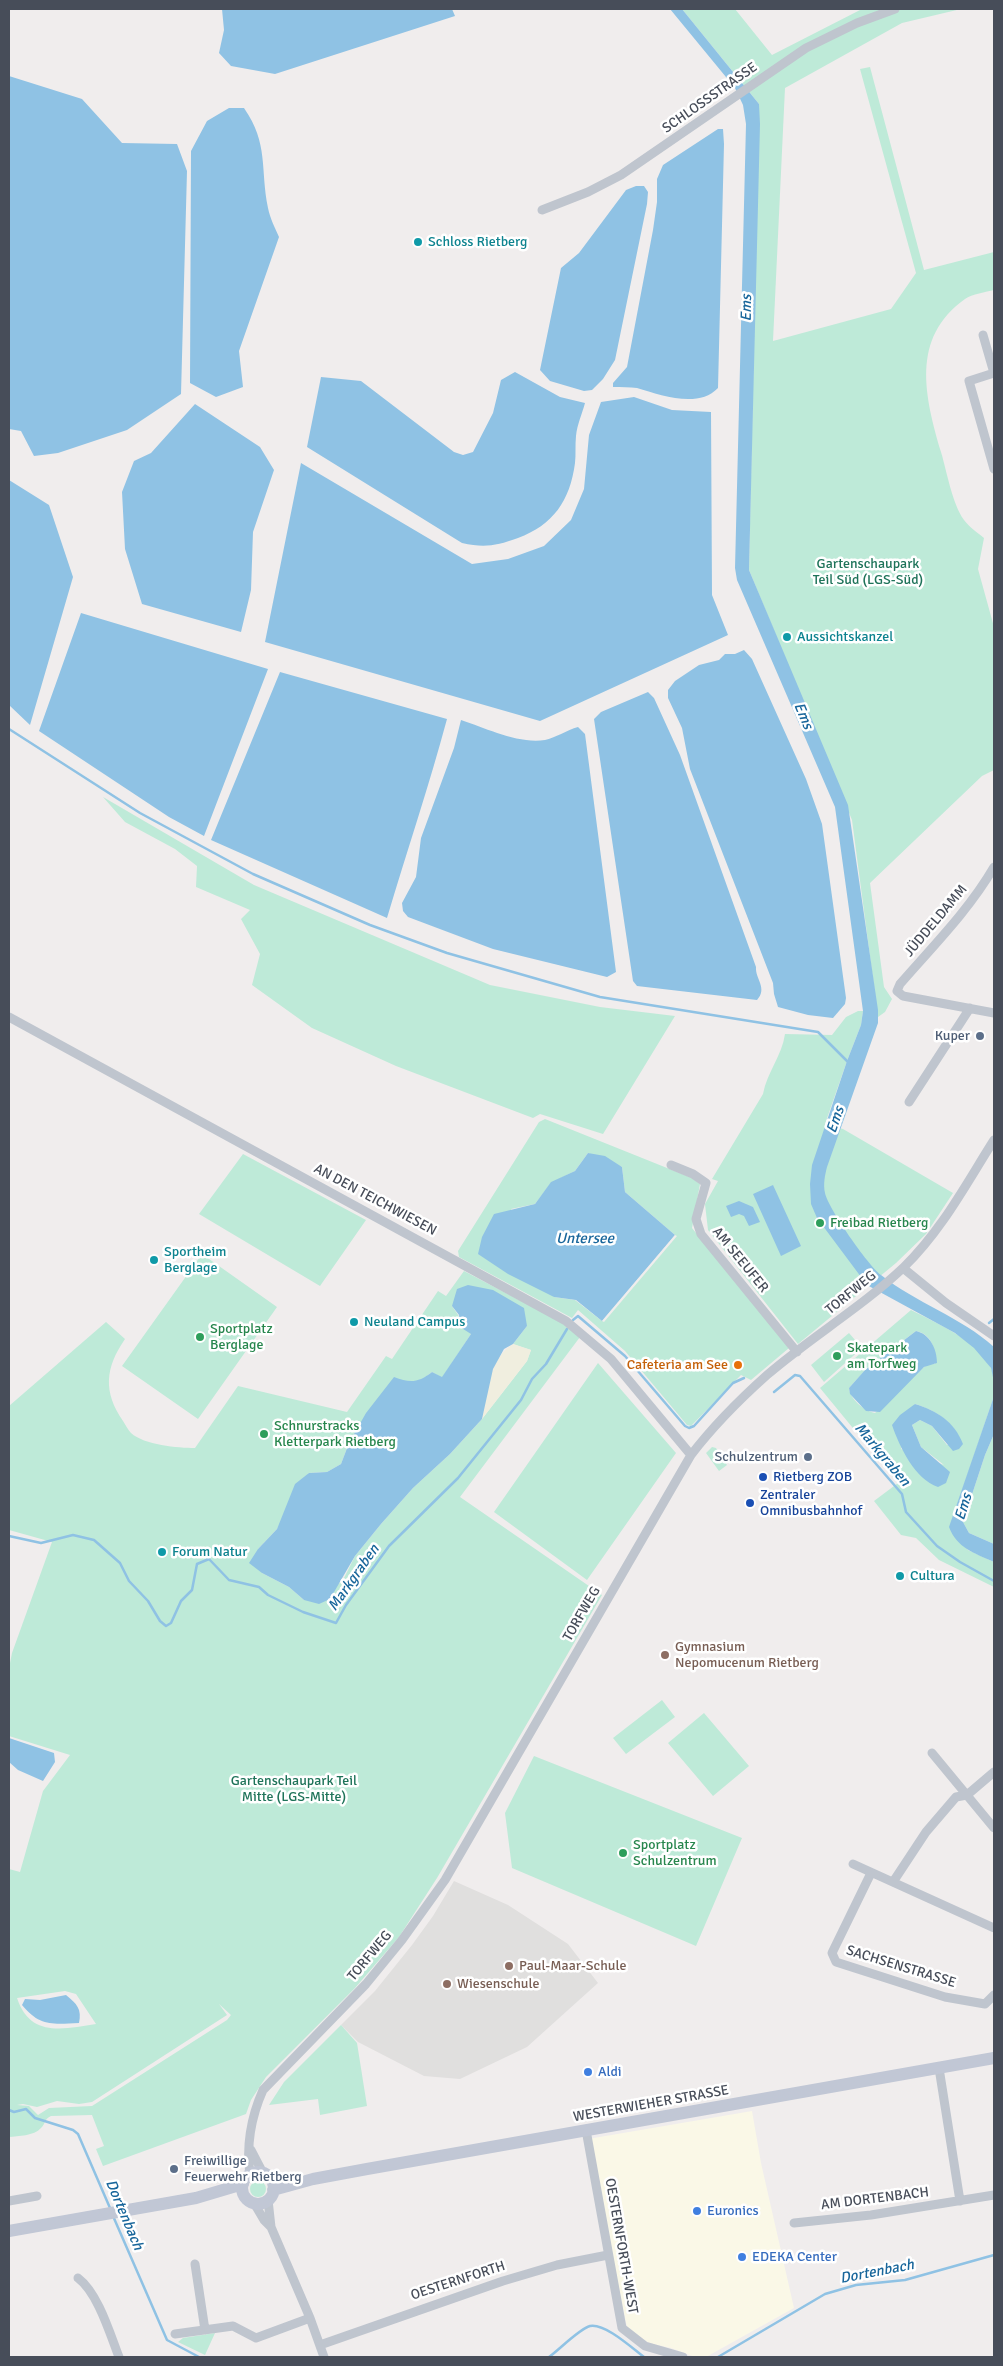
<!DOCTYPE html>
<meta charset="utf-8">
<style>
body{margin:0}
#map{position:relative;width:1003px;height:2366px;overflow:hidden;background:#f0eded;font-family:Signika,sans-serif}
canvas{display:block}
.frame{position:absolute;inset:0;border:10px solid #474d59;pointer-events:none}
</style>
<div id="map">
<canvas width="1003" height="2366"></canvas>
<div class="frame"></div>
</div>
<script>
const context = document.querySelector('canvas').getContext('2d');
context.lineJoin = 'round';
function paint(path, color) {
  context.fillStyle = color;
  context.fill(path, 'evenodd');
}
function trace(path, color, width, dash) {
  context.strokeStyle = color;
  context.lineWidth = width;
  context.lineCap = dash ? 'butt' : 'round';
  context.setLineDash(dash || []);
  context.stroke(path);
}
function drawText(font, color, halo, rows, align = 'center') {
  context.font = font + ' Signika,sans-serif';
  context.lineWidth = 5;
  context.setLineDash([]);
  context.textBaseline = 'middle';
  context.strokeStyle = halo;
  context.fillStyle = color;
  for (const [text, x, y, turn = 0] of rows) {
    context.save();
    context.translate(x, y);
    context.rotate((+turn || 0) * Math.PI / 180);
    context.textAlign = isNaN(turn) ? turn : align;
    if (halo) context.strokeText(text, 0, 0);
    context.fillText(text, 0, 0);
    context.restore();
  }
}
paint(new Path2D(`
 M752,2111L761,2163L794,2308L706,2357H695L671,2348L649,2343L627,2327L588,2139Z`), '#faf8e7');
paint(new Path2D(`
 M454,1881L508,1905L568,1944L598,1983L527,2047L460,2079L424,2076L358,2042L341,2025L375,1991L412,1945L433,1916Z`), '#e0dfde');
paint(new Path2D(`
 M682,9H735L772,55L862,9H961L902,23L785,88L773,341L891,309L916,273L860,69L870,67L924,270L994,252V290C986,292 972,294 965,299C910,338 925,397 941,452C947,472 952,503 964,520C969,527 978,533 984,538L978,569L994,627V770L982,776L870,883L884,987L892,999L885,1012L878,1017L852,820L749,570L759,104Z
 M103,797L254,885L490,985L600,1007L675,1016L603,1134L540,1114L533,1118L396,1066L312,1028L252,985L260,954L241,919L250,910L196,887L197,866L175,849L125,822Z
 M858,1011H863L861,1025L847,1061L825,1124L843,1129L953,1193L926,1234L896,1263L798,1344L708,1230L705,1204L718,1181L712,1179L763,1094C767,1072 782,1056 785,1034L832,1035L846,1017Z
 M545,1119L692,1178L700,1184L692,1228L789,1348L751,1380L741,1375L691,1426L687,1425L625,1351L578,1310L572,1318L459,1257L458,1251L539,1122ZM588,1153L622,1167L625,1192L675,1235L602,1321L575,1300L554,1297L511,1209L535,1204L551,1183L575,1171Z
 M243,1154L366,1220L320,1286L199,1214Z
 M202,1254L277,1307L198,1419L122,1366Z
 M464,1271L561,1322L580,1337L460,1497L602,1595L437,1878L399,1937L355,1988L266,2077L251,2100L246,2114L103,2166L96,2149L104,2146L92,2115L51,2116C44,2119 46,2123 41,2128C34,2136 18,2136 9,2137V1869L20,1872L43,1791L70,1755L9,1736V1668L12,1653L52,1542L9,1530V1406L106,1322L125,1339C105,1368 103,1392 123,1421C125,1424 128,1430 131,1433C144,1445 178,1448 195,1448L238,1386L347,1412L386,1356L392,1359L438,1291L446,1296ZM452,1306L527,1326L513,1344L531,1350L527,1361L482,1419L450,1454L413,1488L381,1524L355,1556L342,1582L304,1600L289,1587L262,1573L258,1549L277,1529L309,1473L327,1472L341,1464L349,1443L408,1382L420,1381L432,1372L442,1378L471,1334ZM65,1991L76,1994L96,2024C64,2029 30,2038 17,1998ZM219,2004L231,2015L227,2020L92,2106L49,2108L38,2115L29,2106L17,2105L23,2104L37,2107L57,2101L79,2104L92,2102L227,2015Z
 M911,1310C936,1323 979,1341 991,1368C995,1378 994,1389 993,1399L950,1527L968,1550L994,1562V1587L939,1560L916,1538L901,1535L874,1501L898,1483L820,1388ZM916,1331C932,1334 936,1350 935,1364H929L924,1367L875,1413C864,1411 850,1399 849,1388L867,1368ZM915,1404C937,1411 954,1422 962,1444L947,1445L932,1426L920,1420L912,1425L921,1447L944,1465L901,1449Z
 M849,1333L862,1348L824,1382L811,1365Z
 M598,1363L676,1453L587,1580L494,1512Z
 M994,1434V1544L969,1533L963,1522L985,1455Z
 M712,1447L716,1448L727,1465L719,1471L706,1453Z
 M662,1700L675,1717L626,1754L613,1738Z
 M704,1713L749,1766L713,1796L668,1743Z
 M534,1756L742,1838L696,1946L512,1868L505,1813Z
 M341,2025L357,2043L367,2106L320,2115L318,2099L269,2105L284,2082Z
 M250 2189a8 8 0 1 1 16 0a8 8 0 1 1-16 0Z
 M215,2333L205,2355L178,2342L183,2338Z`), '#beead8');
paint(new Path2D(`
 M513,1344L531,1350L527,1361L482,1419C486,1393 489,1359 513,1344Z`), '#f0eedf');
paint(new Path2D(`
 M222,9H452L455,16L275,74L231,66L219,53L224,30Z
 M670,9H682L759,104L760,124L749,570L848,805L878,1010V1023L827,1167C825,1175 823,1184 825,1193C828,1208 868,1265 881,1275C916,1303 961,1317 994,1347V1382L991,1368L974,1348L955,1333L867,1285L817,1218L811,1204L810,1184L812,1165L847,1061L861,1025L863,1011L835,807L737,580L735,568L746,124L743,105L735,88Z
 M9,76L82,99L122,143L177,144L187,171L181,394L127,430L58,453L34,456L21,431L9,429Z
 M229,108H244C269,144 260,169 268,208C270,218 275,228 279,237L239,351L243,387L216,397L190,383L191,151L207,121Z
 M718,129H723L724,144L718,388C698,409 661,395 637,388C630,387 621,387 613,387V383L627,367L653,230L657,202V179L663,165Z
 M636,186H644L648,192L647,204L615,360L603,379L592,390L584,391L550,381L540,370L561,268L579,253L626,190Z
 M515,372L560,397L585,403C582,414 577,425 576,436C575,445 576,455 575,463C570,501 553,525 518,538C496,546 484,548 462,543L307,447L321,377L361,381L454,452L463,455L473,452L493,413L501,380Z
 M634,397L672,410L711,412L712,595L728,635L540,721L265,642L301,463L472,564L508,559L544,546L571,520L584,489L589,435L601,402Z
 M195,404L260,447L274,470L253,532L251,590L241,632L142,604L125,549L122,492L134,461L151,453Z
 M9,480L49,505L73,577L30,725L9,705Z
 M81,613L268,669L204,836L169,817L39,731Z
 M744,650L752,659L806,779L822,824L846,998L845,1004L833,1018L808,1015L778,1007L774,994L773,983L690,769L682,728L668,698V690L675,681L699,665L719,660L725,654H735Z
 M280,672L447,719C429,786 407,851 387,918L211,840Z
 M648,692L654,698L680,755L756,967C755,979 768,988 757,1000L637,986L633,981L594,719L601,712Z
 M461,720C486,728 517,744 545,740C555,738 567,730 578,727L585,734L616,972L607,977L493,949L408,917L403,911L402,903L416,877L421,838L454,748Z
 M588,1153L605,1156L622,1167L625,1192L675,1235L602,1321L576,1300L554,1297L508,1274L478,1254L482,1237L494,1214L535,1204L551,1182L575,1171Z
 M773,1185L801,1246L781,1256L753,1194Z
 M739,1201L753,1207L760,1222L749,1226L744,1216L739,1214L731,1217L726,1206Z
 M468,1285L493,1290L524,1308L527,1326L513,1344L504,1349L493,1369L482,1419L450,1454L413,1488L381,1524L355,1556L330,1599L319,1604L304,1600L289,1587L262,1573L249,1563L258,1549L277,1529L295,1484L309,1473L327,1472L341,1464L349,1443L366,1413L394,1377C410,1383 418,1383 432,1372L442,1377L471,1334L460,1327L459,1315L452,1306L457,1289Z
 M916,1331C930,1334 937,1349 937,1363L924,1367L880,1412L866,1411L850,1394L849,1388L865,1370Z
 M994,1382V1434L985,1455L963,1522L969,1533L994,1544V1562C974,1553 957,1548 949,1527L993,1399Z
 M915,1404C937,1411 954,1421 963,1444L959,1449L953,1451L932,1426L920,1420L912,1425L921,1447L950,1472L946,1483L938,1487C915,1479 900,1448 892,1425L900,1415Z
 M9,1738L54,1753L55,1762L43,1781L18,1770L9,1762Z
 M66,1995C77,2004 82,2009 79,2023C53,2024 40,2027 22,2005L25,1999L40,2000Z`), '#8fc2e4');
paint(new Path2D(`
 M675,1235L677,1236L604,1322L602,1321Z`), '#f0eded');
trace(new Path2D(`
 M9,729L140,813L253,874L370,925L447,953L600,997L818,1032L848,1062
 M573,1320L578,1316L625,1356L685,1426L689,1428L694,1426L733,1383L744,1378
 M989,1323L994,1319
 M774,1392L795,1375L800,1376L902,1494L906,1512L937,1546L960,1562L994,1581
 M9,1536L41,1543L73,1535L94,1540L120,1563L129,1581L148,1601L160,1621L166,1626L171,1623L181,1601L192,1590L197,1564L209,1559L229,1580L259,1587L268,1595L303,1612L336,1623L346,1605L389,1546L458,1478L521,1400L532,1379L546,1364L567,1329
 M9,2110L14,2112L26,2109L35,2118L73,2130L78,2134L110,2208
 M113,2216L167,2340L199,2357
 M549,2357C559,2350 579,2329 590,2326C605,2323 632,2348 644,2357
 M718,2357L825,2294L856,2285L905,2280L994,2255`), '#8fc2e4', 2.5);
trace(new Path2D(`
 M542,210L588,192L621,175L806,48L857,23L895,9
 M983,335L994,373
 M994,373L969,381L994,469
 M994,867C969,910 933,946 900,984L897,991L903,996L994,1013
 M9,1017L566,1321L611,1359L691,1455
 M909,1102L970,1008
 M671,1165L693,1174L706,1183L696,1219L701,1234L797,1352
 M903,1268L946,1303L994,1336
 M932,1753L994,1828
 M853,1864L994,1928
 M871,1873L832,1953L836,1962L945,1997L985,2004L994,1995
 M893,1882L926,1832L956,1797L967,1795L994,1772
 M939,2068L960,2201
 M586,2130L622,2328L645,2346L683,2357
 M251,2150L263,2173
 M250,2175C246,2145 251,2117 263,2090L366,1984L402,1940L445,1880L691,1455C714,1425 739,1400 767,1375C811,1337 862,1307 904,1267C942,1230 966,1184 994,1140
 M268,2200L271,2227L310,2318L324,2357
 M9,2201L37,2196
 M254,2203L264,2220L271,2227
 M794,2223L871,2215L994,2195
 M195,2264L205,2330
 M78,2278C98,2293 110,2334 119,2357
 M175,2334L233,2326L256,2338L310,2318
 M320,2345L503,2281L557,2265L608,2255`), '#bfc5ce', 9);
trace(new Path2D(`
 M242 2188a16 16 0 1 1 32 0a16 16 0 1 1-32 0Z
 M273,2190L313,2179L367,2169L994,2058
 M9,2231L196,2198L243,2184`), '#c1c7d5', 12);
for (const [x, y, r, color] of [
 [418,242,5,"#0f9aa8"],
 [787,637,5,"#0f9aa8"],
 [980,1036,5,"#5c6f8a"],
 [820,1223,5,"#2e9e5b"],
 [154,1260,5,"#0f9aa8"],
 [354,1322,5,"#0f9aa8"],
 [200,1337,5,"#2e9e5b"],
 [837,1356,5,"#2e9e5b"],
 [738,1365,5,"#e8710a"],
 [264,1434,5,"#2e9e5b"],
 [808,1457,5,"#5c6f8a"],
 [763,1477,5,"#1a4fb4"],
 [750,1503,5,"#1a4fb4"],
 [162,1552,5,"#0f9aa8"],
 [900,1576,5,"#0f9aa8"],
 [665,1655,5,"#8d6e63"],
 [623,1853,5,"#2e9e5b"],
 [509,1966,5,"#8d6e63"],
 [447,1984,5,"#8d6e63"],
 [588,2072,5,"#3f7fe0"],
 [174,2169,5,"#5c6f8a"],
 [697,2211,5,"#3f7fe0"],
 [742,2257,5,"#3f7fe0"]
]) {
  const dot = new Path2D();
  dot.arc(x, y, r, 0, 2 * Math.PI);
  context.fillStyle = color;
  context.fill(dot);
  trace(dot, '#fff', 2);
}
drawText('14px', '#474d59', '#fff', [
 ["SCHLOSSSTRASSE",710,98,-35],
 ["JÜDDELDAMM",936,921,-50],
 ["AN DEN TEICHWIESEN",375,1200,28],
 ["AM SEEUFER",740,1260,51],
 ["TORFWEG",851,1293,-39],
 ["TORFWEG",582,1614,-60],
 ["TORFWEG",370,1956,-50],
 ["SACHSENSTRASSE",901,1967,17],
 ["WESTERWIEHER STRASSE",651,2104,-10],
 ["AM DORTENBACH",875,2199,-7],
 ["OESTERNFORTH-WEST",621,2246,80],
 ["OESTERNFORTH",458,2281,-18]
]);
drawText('14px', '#0d838f', '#fff', [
 ["Schloss Rietberg",428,242],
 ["Aussichtskanzel",797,637],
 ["Sportheim",164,1252],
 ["Berglage",164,1268],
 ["Neuland Campus",364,1322],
 ["Forum Natur",172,1552],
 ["Cultura",910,1576]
], 'left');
drawText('14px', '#1e7359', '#fff', [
 ["Gartenschaupark",868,564],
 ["Teil Süd (LGS-Süd)",868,580],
 ["Gartenschaupark Teil",294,1781],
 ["Mitte (LGS-Mitte)",294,1797]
]);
drawText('14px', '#4e5e75', '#fff', [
 ["Kuper",970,1036],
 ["Schulzentrum",798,1457],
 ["Freiwillige",184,2161,"left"],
 ["Feuerwehr Rietberg",184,2177,"left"]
], 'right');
drawText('14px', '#27864d', '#fff', [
 ["Freibad Rietberg",830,1223],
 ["Sportplatz",210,1329],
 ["Berglage",210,1345],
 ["Skatepark",847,1348],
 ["am Torfweg",847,1364],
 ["Schnurstracks",274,1426],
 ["Kletterpark Rietberg",274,1442],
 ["Sportplatz",633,1845],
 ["Schulzentrum",633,1861]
], 'left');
drawText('14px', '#c56008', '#fff', [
 ["Cafeteria am See",728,1365]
], 'right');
drawText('14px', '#164399', '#fff', [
 ["Rietberg ZOB",773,1477],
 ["Zentraler",760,1495],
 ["Omnibusbahnhof",760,1511]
], 'left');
drawText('14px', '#785e54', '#fff', [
 ["Gymnasium",675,1647],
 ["Nepomucenum Rietberg",675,1663],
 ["Paul-Maar-Schule",519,1966],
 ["Wiesenschule",457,1984]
], 'left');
drawText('14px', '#366cbe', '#fff', [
 ["Aldi",598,2072],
 ["Euronics",707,2211],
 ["EDEKA Center",752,2257]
], 'left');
drawText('italic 15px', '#18669b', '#fff', [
 ["Ems",747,308,-89],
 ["Ems",803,716,67],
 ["Ems",836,1120,-71],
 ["Untersee",585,1239],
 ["Markgraben",882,1455,50],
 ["Ems",964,1507,-73],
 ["Markgraben",354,1578,-55],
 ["Dortenbach",124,2215,67],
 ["Dortenbach",877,2272,-11]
]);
</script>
